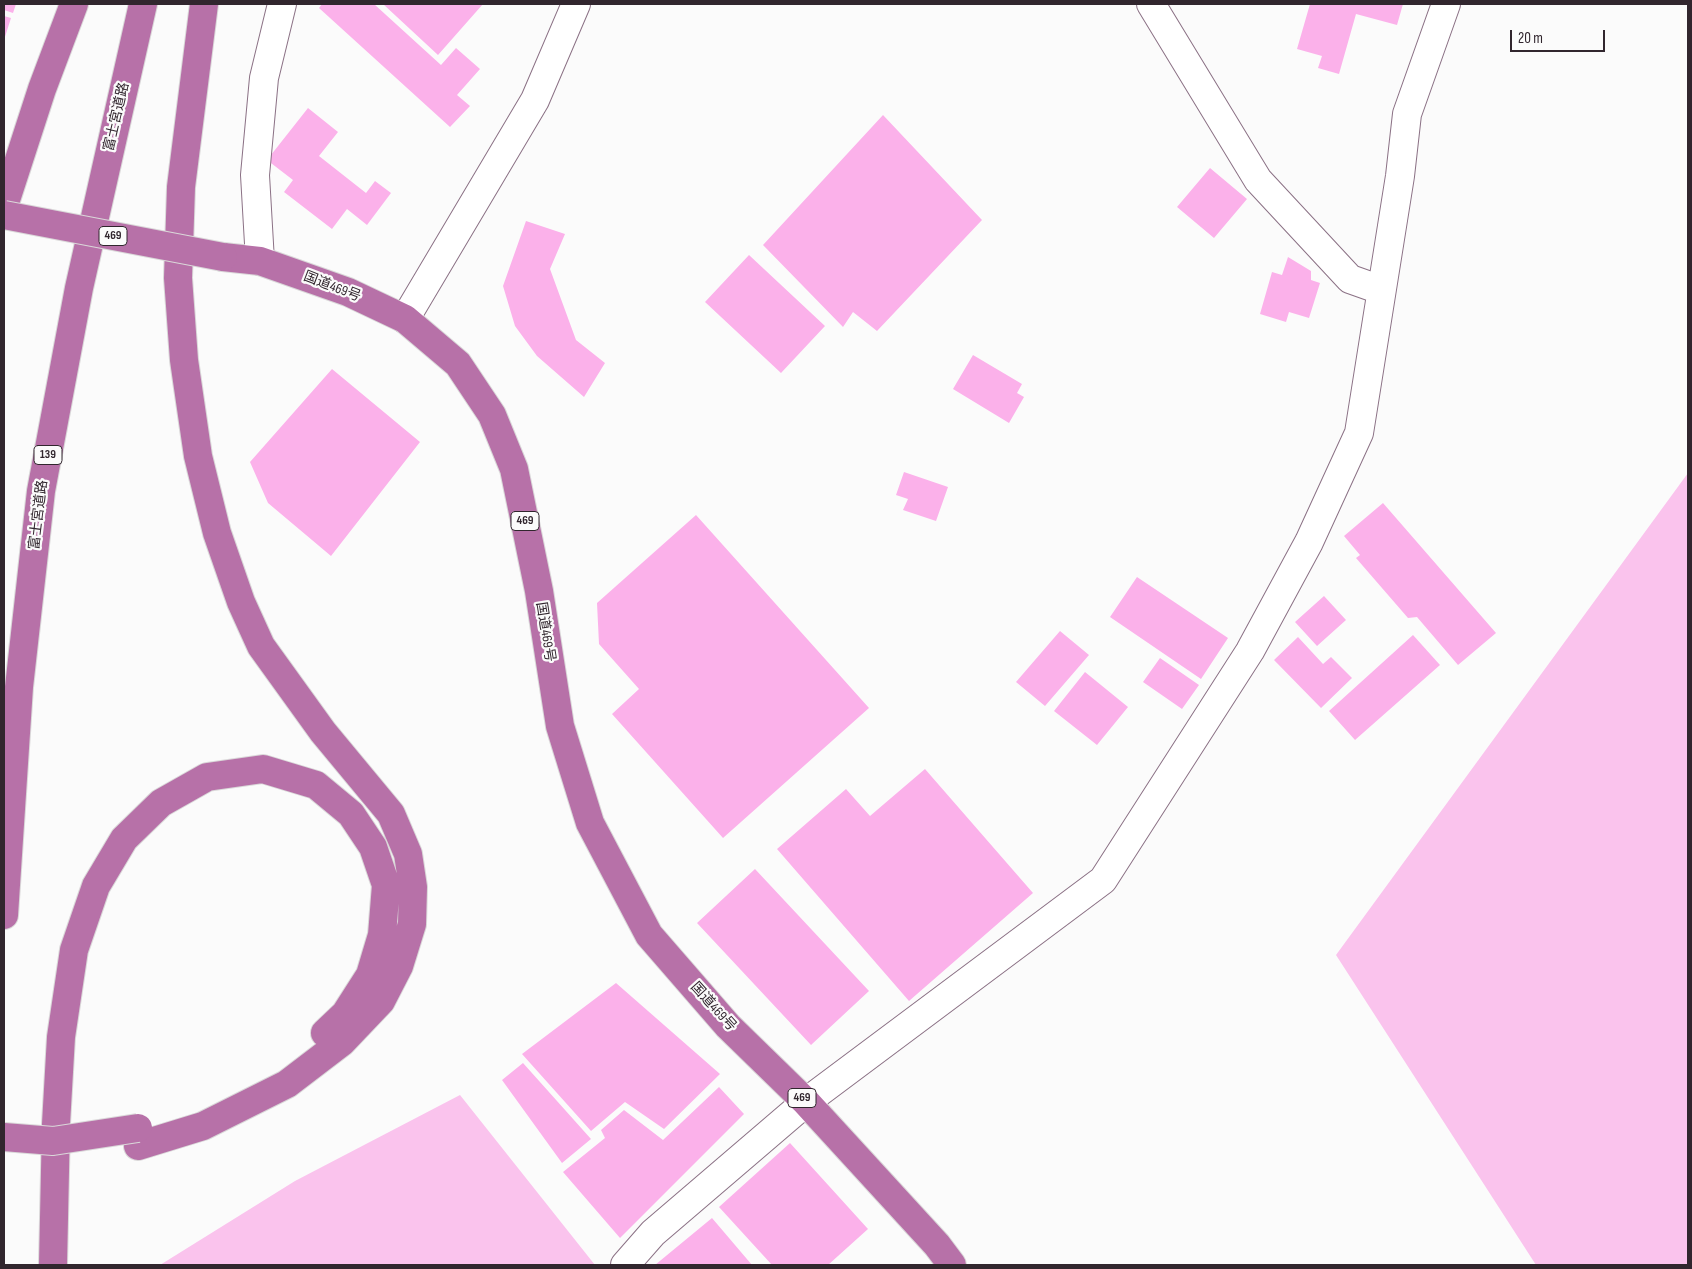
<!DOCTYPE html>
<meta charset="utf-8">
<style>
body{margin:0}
#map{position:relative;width:1692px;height:1269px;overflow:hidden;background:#fbfbfb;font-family:"Sofia Sans Condensed",sans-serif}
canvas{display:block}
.frame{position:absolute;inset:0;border:5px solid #31262e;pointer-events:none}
.scale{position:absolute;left:1510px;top:30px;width:95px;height:22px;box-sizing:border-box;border:2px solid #31262e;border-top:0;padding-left:6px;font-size:15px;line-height:18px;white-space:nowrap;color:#31262e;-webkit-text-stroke:4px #fbfbfb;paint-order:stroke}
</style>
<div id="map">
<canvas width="1692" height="1269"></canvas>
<div class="frame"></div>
<div class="scale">20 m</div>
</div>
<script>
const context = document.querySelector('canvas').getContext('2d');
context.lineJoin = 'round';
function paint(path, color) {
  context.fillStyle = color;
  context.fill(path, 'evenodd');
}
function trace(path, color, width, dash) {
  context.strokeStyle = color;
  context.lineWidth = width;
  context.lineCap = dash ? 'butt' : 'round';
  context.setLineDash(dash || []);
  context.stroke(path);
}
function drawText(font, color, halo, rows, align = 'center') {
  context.font = font + ' "Sofia Sans Condensed","Noto Sans JP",sans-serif';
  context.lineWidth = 4.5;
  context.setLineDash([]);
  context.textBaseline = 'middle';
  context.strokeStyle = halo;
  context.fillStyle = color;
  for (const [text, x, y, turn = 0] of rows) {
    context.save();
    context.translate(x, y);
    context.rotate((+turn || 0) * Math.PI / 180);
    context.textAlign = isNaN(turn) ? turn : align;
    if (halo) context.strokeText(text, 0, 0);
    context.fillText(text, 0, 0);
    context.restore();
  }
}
paint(new Path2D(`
 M1688,473V1265H1536L1336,955Z
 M460,1095L595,1265H160L295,1181Z`), '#fac3ed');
paint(new Path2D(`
 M4,4H16L13,13L4,10Z
 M322,4H374L441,65L456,48L480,69L457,95L470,106L450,127L319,8Z
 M383,4H483L438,55Z
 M1310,4H1403L1397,25L1356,14L1339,74L1318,68L1322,56L1297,49Z
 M4,16L11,18L4,40Z
 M308,108L338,132L319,156L366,193L375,181L391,193L367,225L347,209L332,229L284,192L293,180L267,160Z
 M883,115L982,220L877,331L853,312L843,327L763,245Z
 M1210,168L1247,199L1214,238L1177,207Z
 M526,221L565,234L550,269L576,340L605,363L584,397L537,356L515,326L503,286Z
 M749,255L825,326L781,373L705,302Z
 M1288,257L1311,271V280L1320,283L1309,318L1289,312L1286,322L1260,314L1272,272L1282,275Z
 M973,355L1022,384L1017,393L1024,397L1009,423L953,389Z
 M332,369L420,442L331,556L268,503L250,462Z
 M904,472L948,487L936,521L903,510L908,499L896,495Z
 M1383,503L1496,633L1458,665L1417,617L1408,618L1356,558L1360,555L1344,536Z
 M696,515L869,708L723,838L612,714L639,689L599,644L597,603Z
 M1137,577L1228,638L1201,679L1110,617Z
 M1324,596L1346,620L1317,646L1295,622Z
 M1060,631L1089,655L1045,706L1016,682Z
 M1413,635L1440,665L1355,740L1329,711Z
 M1298,637L1323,664L1331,657L1352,678L1321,708L1274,660Z
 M1160,658L1199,685L1182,709L1143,682Z
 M1085,672L1128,707L1097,745L1054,711Z
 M925,769L1033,893L909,1001L777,849L846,789L870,816Z
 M755,869L869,991L811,1045L697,923Z
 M616,983L720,1074L664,1129L625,1102L591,1131L522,1054Z
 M523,1063L591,1139L562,1163L502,1080Z
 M719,1087L744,1114L620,1238L563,1172L605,1138L601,1130L624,1110L663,1140Z
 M790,1143L868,1229L828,1265H772L719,1207Z
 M712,1218L752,1265H655Z`), '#fbb1ea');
const minor = new Path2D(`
 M1151,4L1258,180L1350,279L1381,290
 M260,261L255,175L264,78L282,4
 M405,319L535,100L576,4
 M625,1265L653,1233L806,1102L1103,880L1250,651L1309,542L1359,433L1400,176L1407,114L1446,4`);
const highway = new Path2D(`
 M4,206L42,89L74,4
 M223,257L260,261L348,292L405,319L458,364L492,415L514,469L539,591L560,726L590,823L649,935L728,1026L806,1102L937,1245L952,1265
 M4,915L19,687L41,491L79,288L143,4
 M138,1146L203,1126L287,1084L342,1042L381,1001L399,966L412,924L413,887L408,854L391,814L323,732L261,646L241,602L217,533L198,456L184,360L178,278L181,187L204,4
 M53,1265L56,1124L61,1037L74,950L96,886L124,839L161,803L207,777L263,769L316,785L351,814L373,847L386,885L382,935L370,975L345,1014L325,1033`);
trace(minor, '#8b7185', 30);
trace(highway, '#dad8d9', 30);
trace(minor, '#fff', 28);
trace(highway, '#b771a8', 28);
const highwayBridge = new Path2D(`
 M4,215L223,257
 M4,1137L53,1141L138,1128`);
trace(highwayBridge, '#dad8d9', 30, []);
trace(highwayBridge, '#b771a8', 28);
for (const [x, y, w] of [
 [113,236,28],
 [48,455,28],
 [525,521,28],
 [802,1098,28]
]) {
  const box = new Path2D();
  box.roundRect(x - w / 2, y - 9.5, w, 19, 4);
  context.fillStyle = '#fbfbfb';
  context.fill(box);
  trace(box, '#31262e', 1);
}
drawText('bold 12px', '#31262e', null, [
 ["469",113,236],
 ["139",48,455],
 ["469",525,521],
 ["469",802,1098]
]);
drawText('14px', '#31262e', '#fbfbfb', [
 ["富士宮道路",117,117,-77],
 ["国道469号",332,287,21],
 ["富士宮道路",39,515,-83],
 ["国道469号",545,632,81],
 ["国道469号",713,1007,48]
]);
</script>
